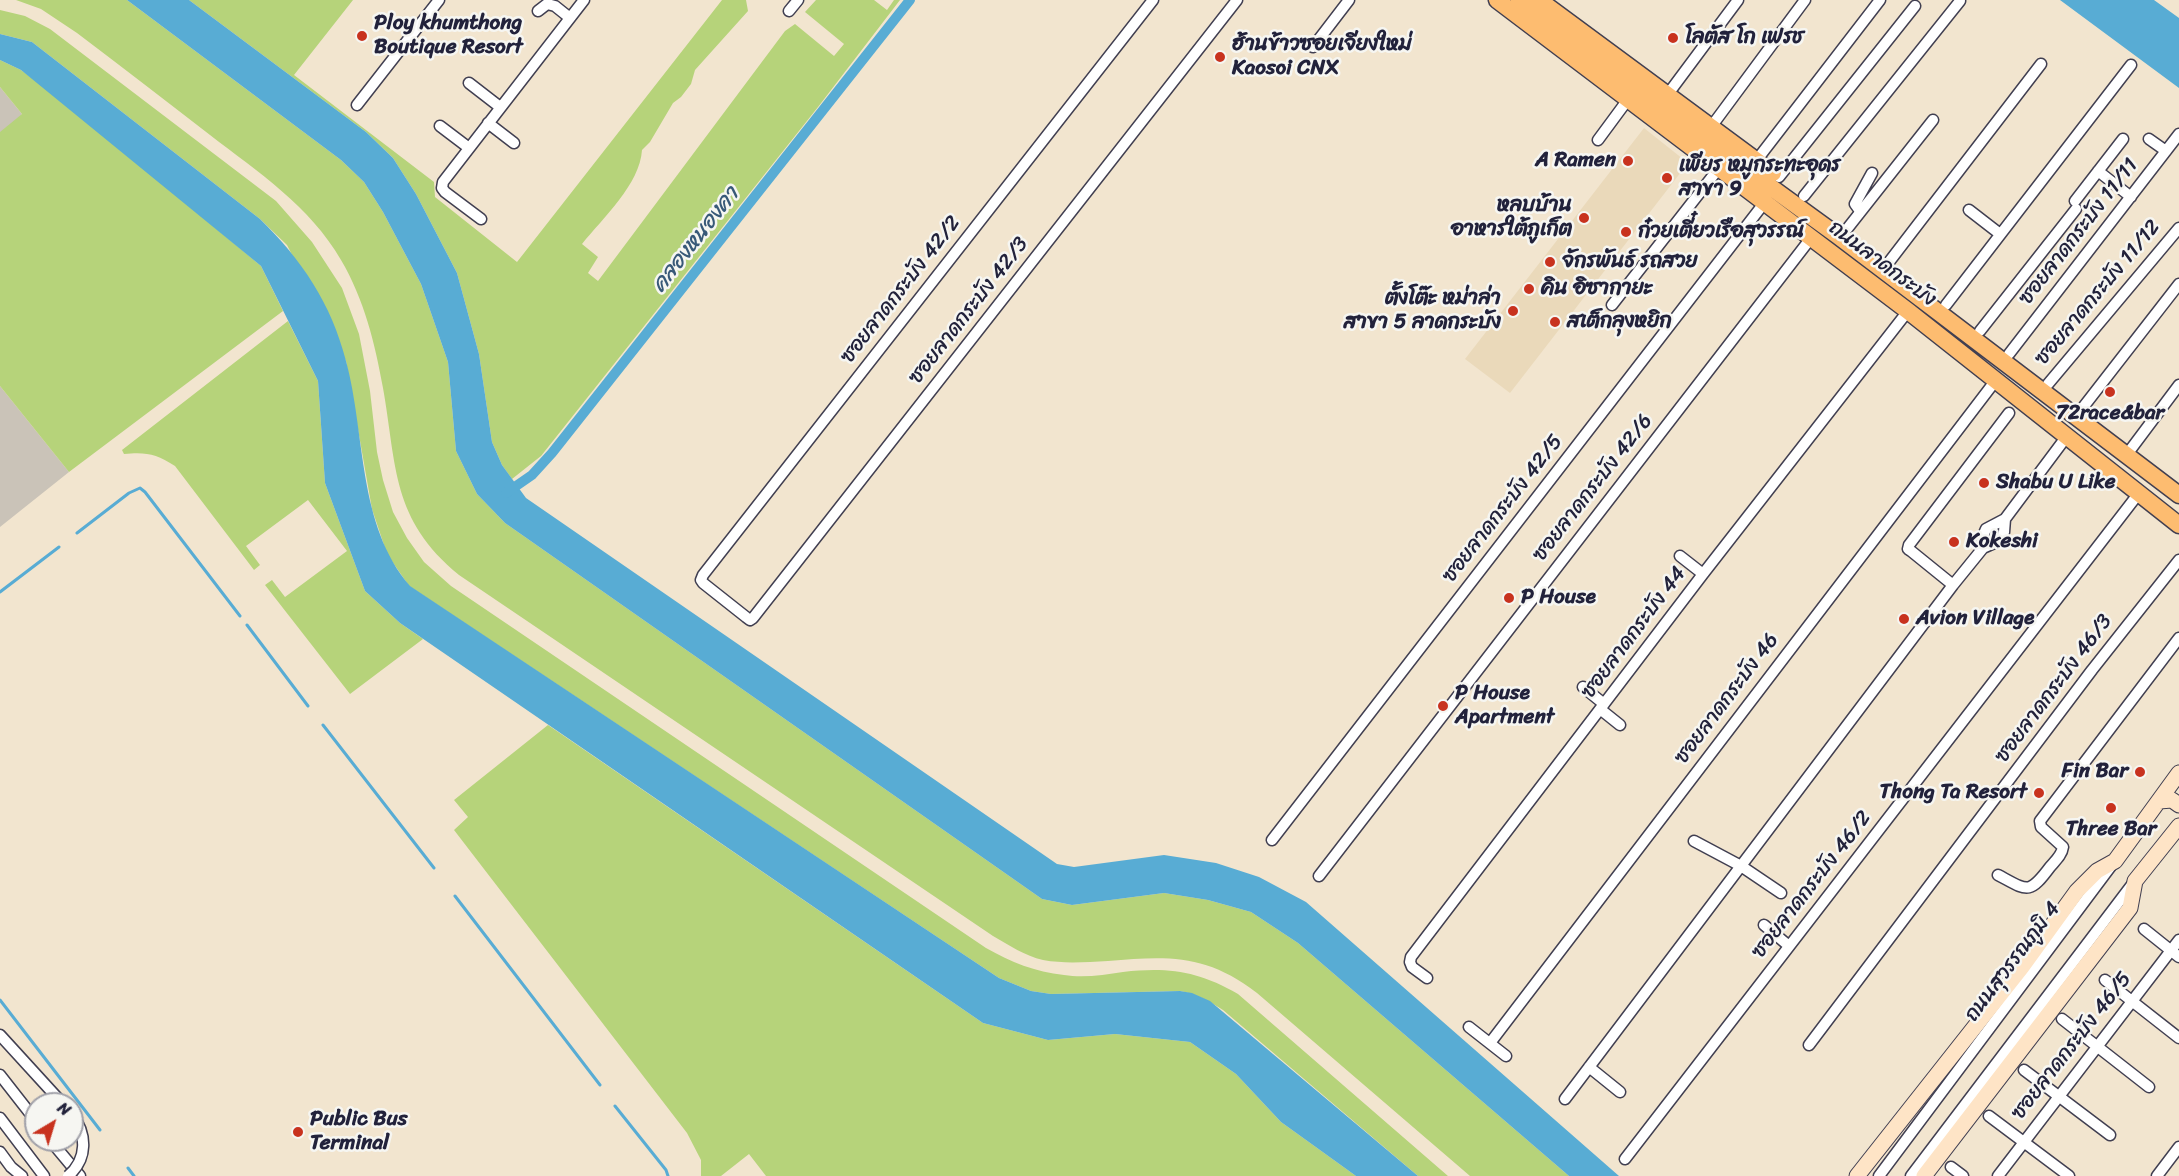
<!DOCTYPE html>
<meta charset="utf-8">
<style>
body{margin:0}
#map{position:relative;width:2179px;height:1176px;overflow:hidden;background:#f2e5cf;font-family:Sriracha,sans-serif}
canvas{display:block}
.north{position:absolute;left:24px;top:1092px;width:60px;height:60px;box-sizing:border-box;background:#f6f6f2;border:2px solid #a1a1a9;border-radius:50%;rotate:38deg;font-size:16px;font-weight:700;line-height:24px;text-align:center;color:#22223b}
.north::after{content:'';display:block;margin:auto;width:21px;height:27px;background:#c8321e;clip-path:polygon(50% 0,100% 100%,50% 72%,0 100%)}
</style>
<div id="map">
<canvas width="2179" height="1176"></canvas>
<div class="north">N</div>
</div>
<script>
const context = document.querySelector('canvas').getContext('2d');
context.lineJoin = 'round';
function paint(path, color) {
  context.fillStyle = color;
  context.fill(path, 'evenodd');
}
function trace(path, color, width, dash) {
  context.strokeStyle = color;
  context.lineWidth = width;
  context.lineCap = dash ? 'butt' : 'round';
  context.setLineDash(dash || []);
  context.stroke(path);
}
function drawText(font, color, halo, rows, align = 'center') {
  context.font = font + ' Sriracha,"Playpen Sans Thai",sans-serif';
  context.lineWidth = 5;
  context.setLineDash([]);
  context.textBaseline = 'middle';
  context.strokeStyle = halo;
  context.fillStyle = color;
  for (const [text, x, y, turn = 0] of rows) {
    context.save();
    context.translate(x, y);
    context.rotate((+turn || 0) * Math.PI / 180);
    context.textAlign = isNaN(turn) ? turn : align;
    if (halo) context.strokeText(text, 0, 0);
    context.fillText(text, 0, 0);
    context.restore();
  }
}
paint(new Path2D(`
 M1644,128L1688,163L1510,393L1465,359Z`), '#ead9ba');
paint(new Path2D(`
 M0,87L22,114L0,152Z
 M0,386L69,472L0,527Z`), '#cac3b8');
paint(new Path2D(`
 M16,0H127L341,160L364,182L383,212L421,284L448,362L456,451L477,494L505,523L1042,899L1072,905L1164,893L1208,900L1251,912L1298,943L1569,1176H1470L1257,993C1206,954 1169,956 1108,961C1086,962 1065,964 1043,960C1025,956 1009,945 993,936L459,575C391,519 397,467 383,388C375,343 364,299 341,260C310,206 258,172 210,135C166,101 122,67 77,33L41,9Z
 M189,0H353L294,75L434,182L435,197L517,262L722,0H746L748,11L695,70L691,84L681,97L673,103L650,142L642,150C640,184 603,218 582,244L598,257L588,273L598,281L785,31L795,24L834,56L844,44L805,12L816,0H874L887,10L894,0H900L818,107L541,456L512,479L502,465L492,442L479,354L457,273L416,194L393,158L366,132Z
 M0,10L25,16L50,29L276,201L312,242L342,288L359,334L370,391L377,452L383,480L393,512L407,538L424,562L451,586L986,948C1011,962 1035,972 1064,975C1083,978 1104,975 1123,972C1168,967 1198,971 1238,994L1448,1176H1418L1223,1010C1209,1001 1197,994 1180,991L1051,994L1031,991L999,978L409,586L387,554L372,509L346,361L287,245L260,219L32,42L0,34Z
 M0,60L21,70L65,102L261,266L283,311L69,472L0,386V132L22,114L0,87Z
 M288,321L318,381L325,483L365,591L400,623L423,639L350,694L265,585L272,580L285,597L347,551L308,500L246,546L260,565L254,570L175,466C156,454 147,452 124,454L122,450Z
 M548,725L983,1023L1048,1040L1115,1034L1190,1042L1236,1074L1281,1122L1356,1176H766L749,1154L721,1176H701V1160L687,1133L454,830L468,817L454,800Z`), '#b6d37a');
paint(new Path2D(`
 M127,0H189L366,132L393,158L416,194L457,273L479,354L492,442L502,465L526,498L1057,864L1074,867L1164,855L1216,863L1259,877L1306,902L1619,1176H1569L1298,943L1251,912L1208,900L1164,893L1072,905L1042,899L505,523L477,494L456,451L448,362L421,284L383,212L364,182L341,160Z
 M2060,0H2154L2179,18V88Z
 M0,34L32,42L260,219C302,260 331,303 346,361C366,435 357,524 410,586L999,978L1031,991L1051,994L1180,991L1192,993L1210,1001L1418,1176H1356L1281,1122L1236,1074L1190,1042L1115,1034L1048,1040L983,1023L400,623L365,591L325,483L318,381L261,266L21,70L0,60Z`), '#58acd4');
trace(new Path2D(`
 M77,533L129,493L140,488L145,492L240,616
 M0,592L59,547
 M247,625L308,706
 M323,725L434,868
 M455,896L600,1085
 M0,1000L100,1130
 M615,1106L666,1170L668,1176
 M128,1168L134,1176`), '#58acd4', 3);
trace(new Path2D(`
 M506,493L532,475L552,453L910,0`), '#58acd4', 10);
const street = new Path2D(`
 M1153,0L703,575L701,580L703,583L746,617L750,620L753,618L1237,0
 M538,11L547,4L555,6L570,18
 M789,11L798,0
 M1313,47L1349,0
 M469,83L500,107
 M1668,94L1738,0
 M357,105L439,0
 M488,123L514,143
 M440,126L469,148
 M1711,127L1805,0
 M2149,139L2166,151
 M1598,140L1629,98
 M1756,161L1880,0
 M2098,171L2131,197
 M1779,177L1915,6
 M1804,196L1960,1
 M2075,201L2123,139
 M1969,210L2000,234
 M1860,211L1855,204L1872,173
 M481,219L445,192L442,188L443,182L584,0
 M1847,229L1933,120
 M1889,262L2041,64
 M1612,305L1719,168
 M1946,305L2131,65
 M1980,331L2076,209
 M2009,354L2179,134
 M2048,384L2179,228
 M2081,410L2179,284
 M2131,449L2179,385
 M2005,519L2067,436
 M1983,548V536L1986,529L2005,519
 M1680,556L1703,574
 M1953,585L1911,551L1908,549L1909,545L2009,413
 M1583,687L1604,704
 M1600,709L1620,725
 M1272,840L1765,202
 M1694,841L1741,866L1781,893
 M1998,875C2028,891 2029,895 2050,867C2055,861 2062,855 2063,847L2041,827L2040,821L2179,638
 M1319,876L1811,238
 M1764,925L1789,946
 M2144,929L2179,957
 M1427,978L1412,967L1410,962L1411,957L1703,574L1908,311
 M2105,980L2179,1038
 M2062,1019L2149,1087
 M1469,1027L1506,1056
 M0,1035L63,1104
 M1490,1043L1996,380
 M1809,1045L2092,670L2179,560
 M1589,1067L1620,1092
 M2024,1070L2110,1135
 M0,1075L36,1121
 M1565,1099L1953,585L1983,548L2001,540L2004,532L2005,519
 M1989,1116L2069,1176
 M0,1118L44,1176
 M50,1140L80,1176
 M0,1152L11,1167L22,1176
 M1625,1159L2139,493
 M1951,1167L1963,1176
 M1879,1176L2111,866
 M1911,1176L2134,882
 M1998,1176L2179,940
 M2157,1176L2179,1147`);
const secondary = new Path2D(`
 M2159,801L2172,800L2179,805
 M1857,1176L2022,967L2077,891L2097,871L2115,861L2179,773
 M1924,1176L2130,908L2135,881L2179,826`);
const primary = new Path2D(`
 M1497,0L1908,311L2179,525
 M1519,0L1647,97L1838,236L2179,495
 M1539,0L1773,173`);
trace(street, '#413f51', 13);
trace(secondary, '#413f51', 17);
trace(primary, '#413f51', 19);
trace(street, '#fff', 10);
trace(secondary, '#fee4c6', 15);
trace(primary, '#fdbc70', 16);
const streetBridge = new Path2D(`
 M68,1176C88,1159 87,1134 72,1114`);
trace(streetBridge, '#413f51', 13, []);
trace(streetBridge, '#fff', 10);
for (const [x, y, r, color] of [
 [362,36,6,"#c8321e"],
 [1673,38,6,"#c8321e"],
 [1220,57,6,"#c8321e"],
 [1628,161,6,"#c8321e"],
 [1667,178,6,"#c8321e"],
 [1584,218,6,"#c8321e"],
 [1626,232,6,"#c8321e"],
 [1550,262,6,"#c8321e"],
 [1529,289,6,"#c8321e"],
 [1513,311,6,"#c8321e"],
 [1555,322,6,"#c8321e"],
 [2110,392,6,"#c8321e"],
 [1984,483,6,"#c8321e"],
 [1954,542,6,"#c8321e"],
 [1509,598,6,"#c8321e"],
 [1904,619,6,"#c8321e"],
 [1443,706,6,"#c8321e"],
 [2140,772,6,"#c8321e"],
 [2039,793,6,"#c8321e"],
 [2111,808,6,"#c8321e"],
 [298,1132,6,"#c8321e"]
]) {
  const dot = new Path2D();
  dot.arc(x, y, r, 0, 2 * Math.PI);
  context.fillStyle = color;
  context.fill(dot);
  trace(dot, '#f6f6f2', 2);
}
drawText('bold 21px', '#22223b', '#f6f6f2', [
 ["Ploy khumthong",374,24],
 ["Boutique Resort",374,48],
 ["โลตัส โก เฟรช",1685,38],
 ["ฮ้านข้าวซอยเจียงใหม่",1232,45],
 ["Kaosoi CNX",1232,69],
 ["A Ramen",1616,161,"right"],
 ["เพียร หมูกระทะอุดร",1679,166],
 ["สาขา 9",1679,190],
 ["หลบบ้าน",1572,206,"right"],
 ["อาหารใต้ภูเก็ต",1572,230,"right"],
 ["ก๋วยเตี๋ยวเรือสุวรรณ์",1638,232],
 ["จักรพันธ์ รถสวย",1562,262],
 ["คิน อิซากายะ",1541,289],
 ["ตั้งโต๊ะ หม่าล่า",1501,299,"right"],
 ["สาขา 5 ลาดกระบัง",1501,323,"right"],
 ["สเต็กลุงหยิก",1567,322],
 ["72race&bar",2110,414,"center"],
 ["Shabu U Like",1996,483],
 ["Kokeshi",1966,542],
 ["P House",1521,598],
 ["Avion Village",1916,619],
 ["P House",1455,694],
 ["Apartment",1455,718],
 ["Fin Bar",2128,772,"right"],
 ["Thong Ta Resort",2027,793,"right"],
 ["Three Bar",2111,830,"center"],
 ["Public Bus",310,1120],
 ["Terminal",310,1144]
], 'left');
drawText('21px', '#22223b', '#f6f6f2', [
 ["ซอยลาดกระบัง 11/11",2079,232,-52],
 ["ถนนลาดกระบัง",1882,264,37],
 ["ซอยลาดกระบัง 42/2",901,290,-52],
 ["ซอยลาดกระบัง 11/12",2098,293,-50],
 ["ซอยลาดกระบัง 42/3",969,311,-52],
 ["ซอยลาดกระบัง 42/6",1593,488,-52],
 ["ซอยลาดกระบัง 42/5",1503,509,-52],
 ["ซอยลาดกระบัง 44",1634,633,-53],
 ["ซอยลาดกระบัง 46/3",2054,689,-53],
 ["ซอยลาดกระบัง 46",1727,699,-53],
 ["ซอยลาดกระบัง 46/2",1812,885,-52],
 ["ถนนสุวรรณภูมิ 4",2013,962,-53],
 ["ซอยลาดกระบัง 46/5",2072,1046,-52]
]);
drawText('italic 22px', '#385978', '#f6f6f2', [
 ["คลองหนองคา",696,240,-52]
]);
</script>
